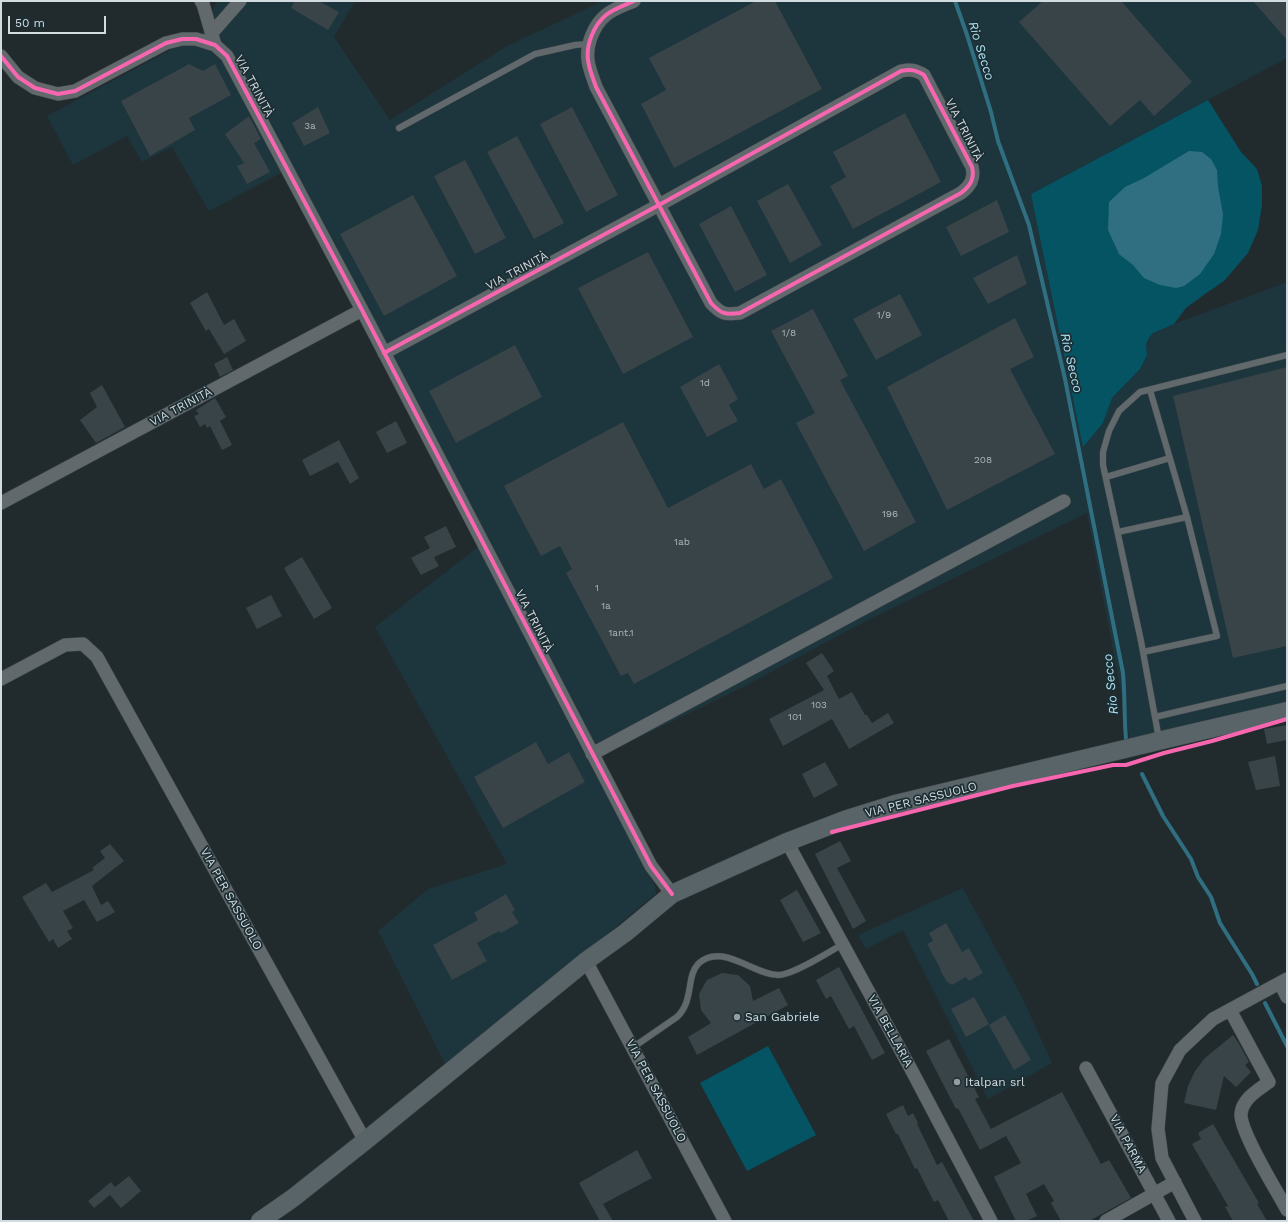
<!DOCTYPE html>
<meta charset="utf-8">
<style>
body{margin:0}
#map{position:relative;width:1288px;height:1222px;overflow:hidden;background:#212b2e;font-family:"Work Sans",sans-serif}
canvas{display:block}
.frame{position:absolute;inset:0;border:2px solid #d2dce0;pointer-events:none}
.scale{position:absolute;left:8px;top:16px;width:98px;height:18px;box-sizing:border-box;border:2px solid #d2dce0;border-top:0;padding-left:5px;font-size:12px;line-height:14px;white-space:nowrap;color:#d2dce0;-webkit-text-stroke:3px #1c2e33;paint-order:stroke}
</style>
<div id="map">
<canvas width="1288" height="1222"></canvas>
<div class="frame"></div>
<div class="scale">50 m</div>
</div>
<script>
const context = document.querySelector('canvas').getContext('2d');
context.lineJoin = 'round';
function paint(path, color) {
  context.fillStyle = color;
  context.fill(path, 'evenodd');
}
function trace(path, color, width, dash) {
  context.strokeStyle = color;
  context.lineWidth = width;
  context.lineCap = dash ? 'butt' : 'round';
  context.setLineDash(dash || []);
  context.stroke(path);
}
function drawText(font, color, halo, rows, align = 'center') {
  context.font = font + ' "Work Sans",sans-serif';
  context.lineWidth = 3.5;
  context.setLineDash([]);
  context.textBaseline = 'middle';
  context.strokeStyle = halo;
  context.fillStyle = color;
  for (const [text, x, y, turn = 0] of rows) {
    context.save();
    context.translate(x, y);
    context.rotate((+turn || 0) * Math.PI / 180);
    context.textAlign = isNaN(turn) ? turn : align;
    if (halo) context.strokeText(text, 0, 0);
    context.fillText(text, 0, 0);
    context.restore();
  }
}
paint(new Path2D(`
 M217,1H355L334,37L390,120L507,46L603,1H1287V58L1031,194L1103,423L1112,398L1140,369L1147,355L1146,344L1153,333L1174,324L1287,282V701L1130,740L1087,513L860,624L747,685L589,762L655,886L656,894L571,963L453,1080L378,931L428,889L507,864L375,627L482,544L281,173L209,211L172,147L142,162L127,136L73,165L47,116L202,33Z
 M963,888L1022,997L1052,1063L988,1099L903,930L866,949L858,935Z`), '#1d353d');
paint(new Path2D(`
 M1208,100L1241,152L1257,169L1262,186V205L1258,230L1248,253L1224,281L1205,294L1186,308L1174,324L1153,333L1149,338L1146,344L1147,355L1140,369L1112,398L1103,423L1083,447L1031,194Z
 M768,1046L816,1135L747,1171L700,1083Z`), '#045464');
paint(new Path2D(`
 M1189,151L1202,152L1211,159L1217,170L1218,187L1223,214L1221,234L1214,254L1200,274L1184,286L1176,288L1160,285L1144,278L1133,265L1119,254L1108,230L1109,202L1125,187L1144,178Z`), '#306f81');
trace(new Path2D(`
 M955,1L967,35L991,112L998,141L1029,225L1065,379L1123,673C1125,695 1124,717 1126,739
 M1142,774L1163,816L1191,859L1198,877L1211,897L1220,923L1252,974L1257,984
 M1265,1003L1287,1046`), '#306f81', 4);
paint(new Path2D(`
 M295,1H319L339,12L328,30L291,8Z
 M756,1H775L822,89L674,168L641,104L666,90L649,58Z
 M1043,1H1121L1192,82L1154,116L1140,100L1110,126L1019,22Z
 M1253,1H1287V40Z
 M189,64L203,71L215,64L231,95L189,118L195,130L150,156L121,101Z
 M318,107L330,133L304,146L292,123Z
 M572,107L618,195L586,212L540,124Z
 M905,113L941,182L853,229L830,186L846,177L833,152Z
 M249,116L261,139L254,143L270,172L247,184L237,166L244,163L225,134Z
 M517,136L564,223L534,239L487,152Z
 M465,160L506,238L475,254L434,176Z
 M788,184L822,245L790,263L757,201Z
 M413,195L457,276L384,316L340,234Z
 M997,200L1009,232L961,256L946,227Z
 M731,206L767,275L735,292L699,224Z
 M648,252L693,337L623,374L578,288Z
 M1017,255L1027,284L988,304L973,278Z
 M207,292L224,325L234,319L246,341L224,354L209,329L206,331L190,303Z
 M900,294L922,335L876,360L853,319Z
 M813,309L848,376L840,380L916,522L864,551L796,423L815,413L771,331Z
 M1015,318L1034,357L1010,369L1055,454L947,510L887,387Z
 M515,345L542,397L456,443L429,391Z
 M227,357L233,370L220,377L214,364Z
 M719,364L738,399L729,405L738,421L707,437L680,387Z
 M1287,367V646L1233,658L1173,396Z
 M102,385L125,427L96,443L80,420L97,407L90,393Z
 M215,398L226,417L220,421L232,445L222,450L210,426L207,428L205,424L200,427L194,416L199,414L196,410Z
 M396,421L407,443L387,453L376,432Z
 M623,422L668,508L751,464L764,489L781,479L833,578L634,684L628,673L621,676L566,573L572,569L560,546L541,556L504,486Z
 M339,440L359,478L350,484L338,462L310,476L302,460Z
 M446,526L456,547L434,557L439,566L421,575L411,558L430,548L424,537Z
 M302,557L332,608L314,619L284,568Z
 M271,595L282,616L257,629L246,608Z
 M822,653L834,671L827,676L839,699L852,692L865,715H867L872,723L888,713L894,723L849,749L832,719L783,746L769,719L824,690L806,663Z
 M1287,725V740L1267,744L1264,729Z
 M536,742L548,764L569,752L585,782L503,828L474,777Z
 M1275,756L1280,786L1256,790L1248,762Z
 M825,762L838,785L814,798L802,774Z
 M840,841L851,861L837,868L866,921L853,929L815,854Z
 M110,844L124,861L92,886L101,905L108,901L115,912L97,922L84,900L63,911L73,928L67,931L72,939L58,948L53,939L49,942L22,897L46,883L52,892L94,870L92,868L105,858L100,851Z
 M797,890L821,933L803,942L780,900Z
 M506,894L515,910L512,912L519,923L501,933L499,931L477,943L487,961L452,980L433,945L478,920L474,913Z
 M946,923L962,952L969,948L983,973L969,981L966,977L952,985L947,982L940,970H941L927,944L933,941L929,933Z
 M839,967L885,1053L872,1060L854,1026L849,1029L831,996L826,999L816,980Z
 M722,973L738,975L750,986L753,1001L779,988L788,1005L697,1055L688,1037L711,1023L701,1010L699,994L707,980Z
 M974,997L989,1024L966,1037L951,1009Z
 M1005,1015L1031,1060L1014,1070L989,1025Z
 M1233,1035L1238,1042L1249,1062L1245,1065L1251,1072L1236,1087L1224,1076L1216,1110L1184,1103L1188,1086L1195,1071L1205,1058Z
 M949,1039L979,1097L975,1099L991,1129L1062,1092L1101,1164L1109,1160L1131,1198L1089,1221H1061L1051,1203L1054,1201L1044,1184L1026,1194L1037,1216L1026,1221H1016L994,1177L1021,1163L1006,1136L980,1150L958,1108L956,1109L926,1051Z
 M903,1105L908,1116L913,1113L918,1123L917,1124L937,1165L942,1162L974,1221H949L938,1200L934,1202L917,1168L915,1169L898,1134H896L886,1114Z
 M1213,1124L1259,1203L1257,1204L1267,1221H1233L1225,1207L1228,1206L1192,1144L1201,1139L1198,1133Z
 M637,1150L652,1178L603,1204L613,1221H600L579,1183Z
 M129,1176L141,1191L121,1208L110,1195L94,1208L88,1201L111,1182L115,1187Z`), '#384448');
const service = new Path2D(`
 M399,128L535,54L575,45L589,44
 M1150,390L1187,517
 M1106,477L1170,458
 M1118,532L1187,517L1217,636L1143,652
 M1155,717L1287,686
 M1159,739L1141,641L1103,465V452L1109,431L1119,411L1140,392L1287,355
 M632,1048L677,1017C694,1001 686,977 698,964C721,941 755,976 779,975C793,975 829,952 843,944`);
const minor = new Path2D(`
 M201,1L203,4L215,45
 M211,34L240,1
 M1,56L18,77L35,88L58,94L75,91L166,43L182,39H196L215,45L227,56L362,310L651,866L672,894
 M384,353L659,205L901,71C911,69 916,70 924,75L972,167C975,179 970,186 961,193L740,313C725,315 721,314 711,303L596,87C593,78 589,69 588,60C586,44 594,25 606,15C613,9 625,5 634,1
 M1,503L362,310
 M1,679L65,645L83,644L97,657L365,1141
 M592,754L1064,501
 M787,842L912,1071L991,1221
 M586,961L725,1221
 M1280,983L1287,997
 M1230,1010L1269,1082C1258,1090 1242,1099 1241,1114C1240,1132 1277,1191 1287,1210
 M1086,1068L1169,1221
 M1106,1221L1175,1182
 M1195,1221L1162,1158L1158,1129L1162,1083L1180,1050L1213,1019L1287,979`);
const secondary = new Path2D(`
 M260,1221L293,1198L365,1141L586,961L625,933L672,894L787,842L847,819L895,804L1175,737L1287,711`);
trace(service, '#3f474a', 7);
trace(minor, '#3f474a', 14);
trace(secondary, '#3f474a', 19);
trace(service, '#62696c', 6);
trace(minor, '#62696c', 13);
trace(secondary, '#586467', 18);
trace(new Path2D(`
 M1,56L18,77L35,88L58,94L75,91L166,43L182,39H196L215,45L227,56L362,310L651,866L672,894
 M384,353L659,205L901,71C911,69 916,70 924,75L972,167C975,179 970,186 961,193L740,313C725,315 721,314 711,303L596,87C593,78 589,69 588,60C586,44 594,25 606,15C613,9 625,5 634,1
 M832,832L1013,786L1113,765H1126L1164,753L1212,741L1287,719`), '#f766af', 4);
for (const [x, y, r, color] of [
 [737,1017,4,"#949ea2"],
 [957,1082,4,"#949ea2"]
]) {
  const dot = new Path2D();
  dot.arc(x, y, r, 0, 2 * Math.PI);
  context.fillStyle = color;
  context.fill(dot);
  trace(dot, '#1c2e33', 1.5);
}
drawText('10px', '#acb6ba', null, [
 ["3a",310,126],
 ["1/9",884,315],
 ["1/8",789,333],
 ["1d",705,383],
 ["208",983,460],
 ["196",890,514],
 ["1ab",682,542],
 ["1",597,588],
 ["1a",606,606],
 ["1ant.1",621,633],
 ["103",819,705],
 ["101",795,717]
]);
drawText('12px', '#d2dce0', '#1c2e33', [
 ["VIA TRINITÀ",254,86,62],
 ["VIA TRINITÀ",964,130,63],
 ["VIA TRINITÀ",517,271,-28],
 ["VIA TRINITÀ",181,407,-28],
 ["VIA TRINITÀ",534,621,63],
 ["VIA PER SASSUOLO",921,800,-14],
 ["VIA PER SASSUOLO",231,899,61],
 ["VIA BELLARIA",890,1031,61],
 ["VIA PER SASSUOLO",656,1091,62],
 ["VIA PARMA",1128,1144,62]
]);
drawText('12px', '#d2dce0', '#1c2e33', [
 ["San Gabriele",745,1017],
 ["Italpan srl",965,1082]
], 'left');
drawText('italic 13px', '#aae1f2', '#1c2e33', [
 ["Rio Secco",981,51,73],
 ["Rio Secco",1071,363,77],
 ["Rio Secco",1111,684,-96]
]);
</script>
